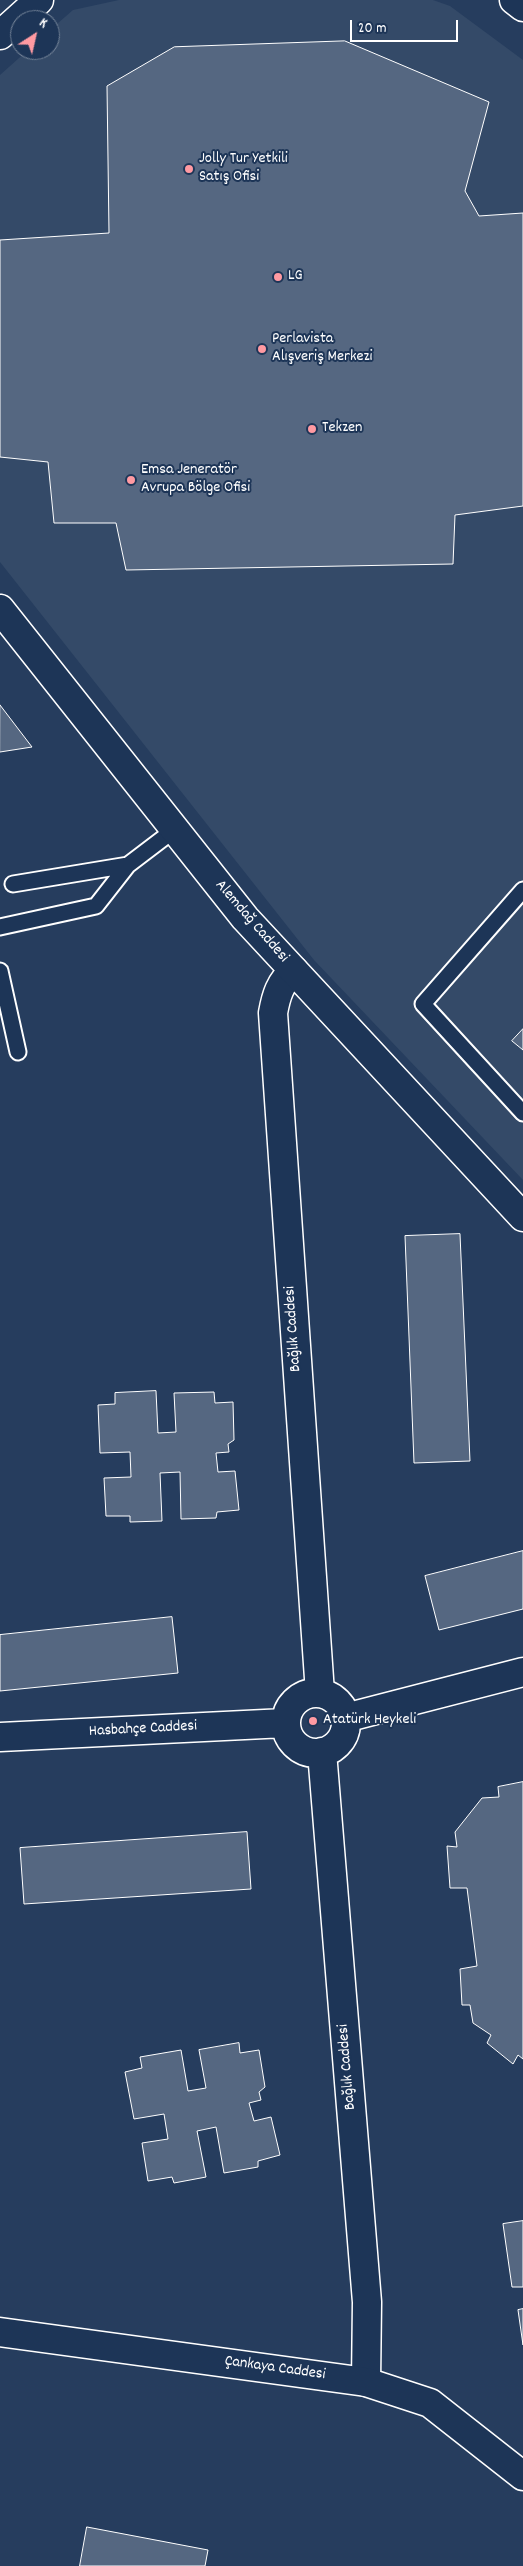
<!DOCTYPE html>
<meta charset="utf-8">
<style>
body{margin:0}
#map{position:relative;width:523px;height:2566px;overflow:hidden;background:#263d5e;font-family:Dekko,sans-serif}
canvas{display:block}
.north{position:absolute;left:10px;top:10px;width:50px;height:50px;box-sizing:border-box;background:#1d3557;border:1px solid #77869a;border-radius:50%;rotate:35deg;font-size:14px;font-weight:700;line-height:20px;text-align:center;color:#fff}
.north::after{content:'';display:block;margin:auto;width:18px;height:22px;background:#ff9aa2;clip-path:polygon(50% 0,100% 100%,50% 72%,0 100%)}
.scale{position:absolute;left:350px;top:20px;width:108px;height:22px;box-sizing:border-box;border:2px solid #fff;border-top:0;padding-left:6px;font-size:15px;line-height:18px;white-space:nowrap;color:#fff;-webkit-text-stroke:4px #1d3557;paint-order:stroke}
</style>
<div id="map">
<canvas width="523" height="2566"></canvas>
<div class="north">K</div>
<div class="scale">20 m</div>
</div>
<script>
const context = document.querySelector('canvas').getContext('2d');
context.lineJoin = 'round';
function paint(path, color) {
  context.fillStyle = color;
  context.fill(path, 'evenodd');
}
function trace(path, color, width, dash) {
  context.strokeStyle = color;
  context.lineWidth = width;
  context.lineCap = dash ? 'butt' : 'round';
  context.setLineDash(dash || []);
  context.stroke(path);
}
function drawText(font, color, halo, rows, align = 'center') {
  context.font = font + ' Dekko,sans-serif';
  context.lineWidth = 4;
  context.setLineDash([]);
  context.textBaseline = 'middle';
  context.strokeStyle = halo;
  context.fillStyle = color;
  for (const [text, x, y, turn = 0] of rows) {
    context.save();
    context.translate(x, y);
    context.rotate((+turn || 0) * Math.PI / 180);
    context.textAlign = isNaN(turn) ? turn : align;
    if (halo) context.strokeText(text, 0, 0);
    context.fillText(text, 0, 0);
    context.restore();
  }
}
paint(new Path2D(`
 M119,0H433L450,6L523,60V1180L314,960L0,562V75L28,50H50V30L73,10Z`), '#344a68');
const building = new Path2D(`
 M345,41L489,102L465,191L479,216L523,213V506L455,515L453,564L126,570L116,523H54L48,462L0,457V240L109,233L107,86L174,47Z
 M0,705L32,747L0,752Z
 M523,1029V1050L512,1041Z
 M460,1234L470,1461L414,1463L405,1236Z
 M156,1391L158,1433L176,1432L174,1393L214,1392L215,1403L233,1402L234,1440L228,1444L229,1452L216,1453L218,1472L235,1471L239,1510L217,1512L216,1518L181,1519L180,1472L160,1473L162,1521L130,1522V1516H106L104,1478L131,1477L130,1452L100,1453L98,1405L115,1404V1393Z
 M523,1551V1609L439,1630L425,1576Z
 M172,1617L178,1673L0,1691V1635Z
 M523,1782V2059L518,2055L513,2064L487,2043L491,2035L473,2023L470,2005H462L460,1969L477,1966L467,1888H450L447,1846L457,1847L455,1832L482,1798L499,1797L498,1787Z
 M247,1832L251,1889L24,1904L20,1848Z
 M239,2043L240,2053L259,2050L265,2087L259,2092L261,2100L249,2103L254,2121L271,2117L280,2155L258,2161V2167L224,2173L216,2127L197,2131L206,2177L174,2183L172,2177L148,2181L142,2143L168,2139L164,2114L134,2119L125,2072L142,2068L140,2057L181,2050L188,2091L206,2088L199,2050Z
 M523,2221V2287H512L503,2224Z
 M523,2309V2345L518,2310Z
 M87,2527L208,2550L205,2566H80Z`);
paint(building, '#556781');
trace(building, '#fff', 1);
const service = new Path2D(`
 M13,884L128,865L174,830
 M523,890L423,1004L523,1113
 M0,927L96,906L128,865
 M0,971L18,1052`);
const minor = new Path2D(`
 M294,971C280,982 276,996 273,1013L320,1693
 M286 1723a30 30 0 1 1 60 0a30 30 0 1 1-60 0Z
 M345,1718L523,1672
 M0,1737L285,1723
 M322,1752L367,2302L366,2382`);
const secondary = new Path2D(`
 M514,0L523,7
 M0,609L245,918L523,1217
 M0,2332L366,2382L430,2403L523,2476`);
const primary = new Path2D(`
 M0,35L39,0`);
trace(service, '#fff', 19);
trace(minor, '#fff', 31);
trace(secondary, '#fff', 31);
trace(primary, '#fff', 31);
trace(service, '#1d3557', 15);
trace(minor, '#1d3557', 28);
trace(secondary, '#1d3557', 28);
trace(primary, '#1d3557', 28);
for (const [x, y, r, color] of [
 [189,169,5,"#ff9aa2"],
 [278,277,5,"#ff9aa2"],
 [262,349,5,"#ff9aa2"],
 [312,429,5,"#ff9aa2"],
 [131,480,5,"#ff9aa2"],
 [313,1721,5,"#ff9aa2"]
]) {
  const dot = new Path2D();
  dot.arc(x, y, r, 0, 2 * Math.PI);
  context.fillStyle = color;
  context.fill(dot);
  trace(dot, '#1d3557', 2);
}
drawText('16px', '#fff', '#1d3557', [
 ["Jolly Tur Yetkili",199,160],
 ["Satış Ofisi",199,178],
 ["LG",288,277],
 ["Perlavista",272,340],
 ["Alışveriş Merkezi",272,358],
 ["Tekzen",322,429],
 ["Emsa Jeneratör",141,471],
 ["Avrupa Bölge Ofisi",141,489],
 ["Atatürk Heykeli",323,1721]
], 'left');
drawText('16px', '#fff', '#1d3557', [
 ["Alemdağ Caddesi",251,922,49],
 ["Bağlık Caddesi",294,1329,-94],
 ["Hasbahçe Caddesi",143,1730,-3],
 ["Bağlık Caddesi",348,2067,-95],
 ["Çankaya Caddesi",275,2369,8]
]);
</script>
